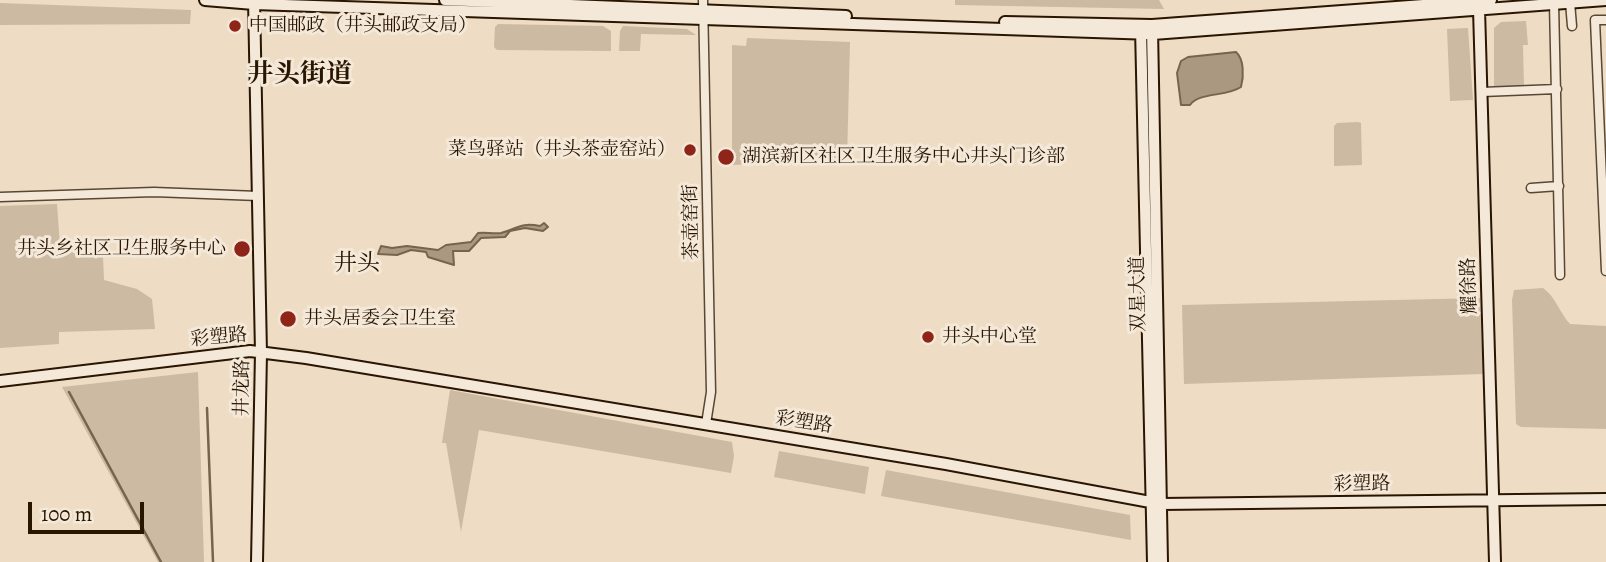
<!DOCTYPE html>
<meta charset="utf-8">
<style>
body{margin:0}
#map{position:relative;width:1606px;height:562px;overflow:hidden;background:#eedcc4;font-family:Alegreya,serif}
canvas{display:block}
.scale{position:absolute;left:28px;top:502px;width:116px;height:32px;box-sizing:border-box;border:4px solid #291500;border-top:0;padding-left:9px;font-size:21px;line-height:24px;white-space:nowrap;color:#291500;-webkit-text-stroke:5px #f4e8d9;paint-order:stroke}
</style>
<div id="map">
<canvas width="1606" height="562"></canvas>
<div class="scale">100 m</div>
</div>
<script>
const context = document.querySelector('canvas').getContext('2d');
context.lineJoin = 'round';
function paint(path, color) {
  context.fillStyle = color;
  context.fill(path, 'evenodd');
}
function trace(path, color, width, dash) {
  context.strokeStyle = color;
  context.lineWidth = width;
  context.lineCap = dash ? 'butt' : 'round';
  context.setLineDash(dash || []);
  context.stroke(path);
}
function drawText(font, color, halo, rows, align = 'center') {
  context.font = font + ' Alegreya,"Noto Serif SC",serif';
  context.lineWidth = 6;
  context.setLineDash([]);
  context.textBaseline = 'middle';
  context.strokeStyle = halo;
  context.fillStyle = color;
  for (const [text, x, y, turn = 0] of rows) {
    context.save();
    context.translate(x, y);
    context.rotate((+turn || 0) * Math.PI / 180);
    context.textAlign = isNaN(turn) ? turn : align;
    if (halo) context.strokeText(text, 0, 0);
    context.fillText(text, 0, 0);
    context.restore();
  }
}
paint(new Path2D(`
 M955,0H1159L1164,9L955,5Z
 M0,3L191,10L190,24L0,25Z
 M1526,21L1528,45H1523L1524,87L1494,88V28L1501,22Z
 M498,24L603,26L611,31V51L497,50L494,47L495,27Z
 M623,26L687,29L696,35L641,34L640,51H619L620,31Z
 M1468,28L1473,100L1450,101L1447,29Z
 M747,38L850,42L847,161L732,165V45L746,46Z
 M1358,122L1361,123L1362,165L1334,166V126L1337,123Z
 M57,204L60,246L103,256L104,280L137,289L152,299L155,329L59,332V344L0,348V206Z
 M1543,288C1556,297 1559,312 1570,324L1606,326V429L1521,427L1516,424L1512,300L1514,290Z
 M1480,298L1483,374L1184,384L1182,305Z
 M198,372L204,562H158L62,387Z
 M450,390L732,442L734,456L731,473L479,430L461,532L446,443H442Z
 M779,451L869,467L865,494L774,477Z
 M886,470L1130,515L1131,540L881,496Z`), '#cdbaa3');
const water = new Path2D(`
 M1236,52C1244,59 1244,76 1241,87C1226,97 1199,92 1190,105H1181L1177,73L1181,61L1188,57Z
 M544,223L548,227L543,231L525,228L510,231L505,237L481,238L469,251H453L454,265L428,257L426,252L411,250L397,255L378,254L381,246L392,248L407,246L438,250L446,245L471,242L478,233C485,232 494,234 501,233C517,229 520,222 540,226Z`);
paint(water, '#ab9881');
trace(water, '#77644d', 2);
trace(new Path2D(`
 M69,392L161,562
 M207,408L213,562`), '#77644d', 2.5);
const street = new Path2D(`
 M703,0L711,392L706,424
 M1570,2L1572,26
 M1554,3L1560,275
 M1606,20H1595L1606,271
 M1482,92L1557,89
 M1531,188L1559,186
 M0,197L154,192L258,196`);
const secondary = new Path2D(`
 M205,0L254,4L1153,34L1606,0
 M254,0L261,353L257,562
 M445,0L846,16
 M1479,9L1495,562
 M1005,22L1152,25L1491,0
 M1141,28L1153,562
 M1152,29L1162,562
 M0,381L250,351L306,358L946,464L1161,504L1606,499`);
trace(street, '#5a4731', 11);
trace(secondary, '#291500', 14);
trace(street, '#f4e8d9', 8);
trace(secondary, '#f4e8d9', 10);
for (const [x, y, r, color] of [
 [235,26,7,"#8f2418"],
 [690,150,7,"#8f2418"],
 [726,157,9,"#8f2418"],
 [242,249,9,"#8f2418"],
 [288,319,9,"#8f2418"],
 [928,337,7,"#8f2418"]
]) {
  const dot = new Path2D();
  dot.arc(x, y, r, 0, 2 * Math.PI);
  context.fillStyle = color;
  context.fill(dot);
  trace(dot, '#f4e8d9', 2.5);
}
drawText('19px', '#291500', '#f4e8d9', [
 ["中国邮政（井头邮政支局）",249,26],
 ["菜鸟驿站（井头茶壶窑站）",676,150,"right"],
 ["湖滨新区社区卫生服务中心井头门诊部",742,157],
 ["井头乡社区卫生服务中心",226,249,"right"],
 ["井头居委会卫生室",304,319],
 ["井头中心堂",942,337]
], 'left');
drawText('19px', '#291500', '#f4e8d9', [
 ["茶壶窑街",692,222,-91],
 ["耀徐路",1470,286,-92],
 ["双星大道",1139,294,-91],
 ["彩塑路",219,338,-5],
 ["井龙路",243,388,-89],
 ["彩塑路",804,423,9],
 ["彩塑路",1362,485,-1]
]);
drawText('23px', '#291500', '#f4e8d9', [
 ["井头",357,264]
]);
drawText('bold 26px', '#291500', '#f4e8d9', [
 ["井头街道",300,76]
]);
</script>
